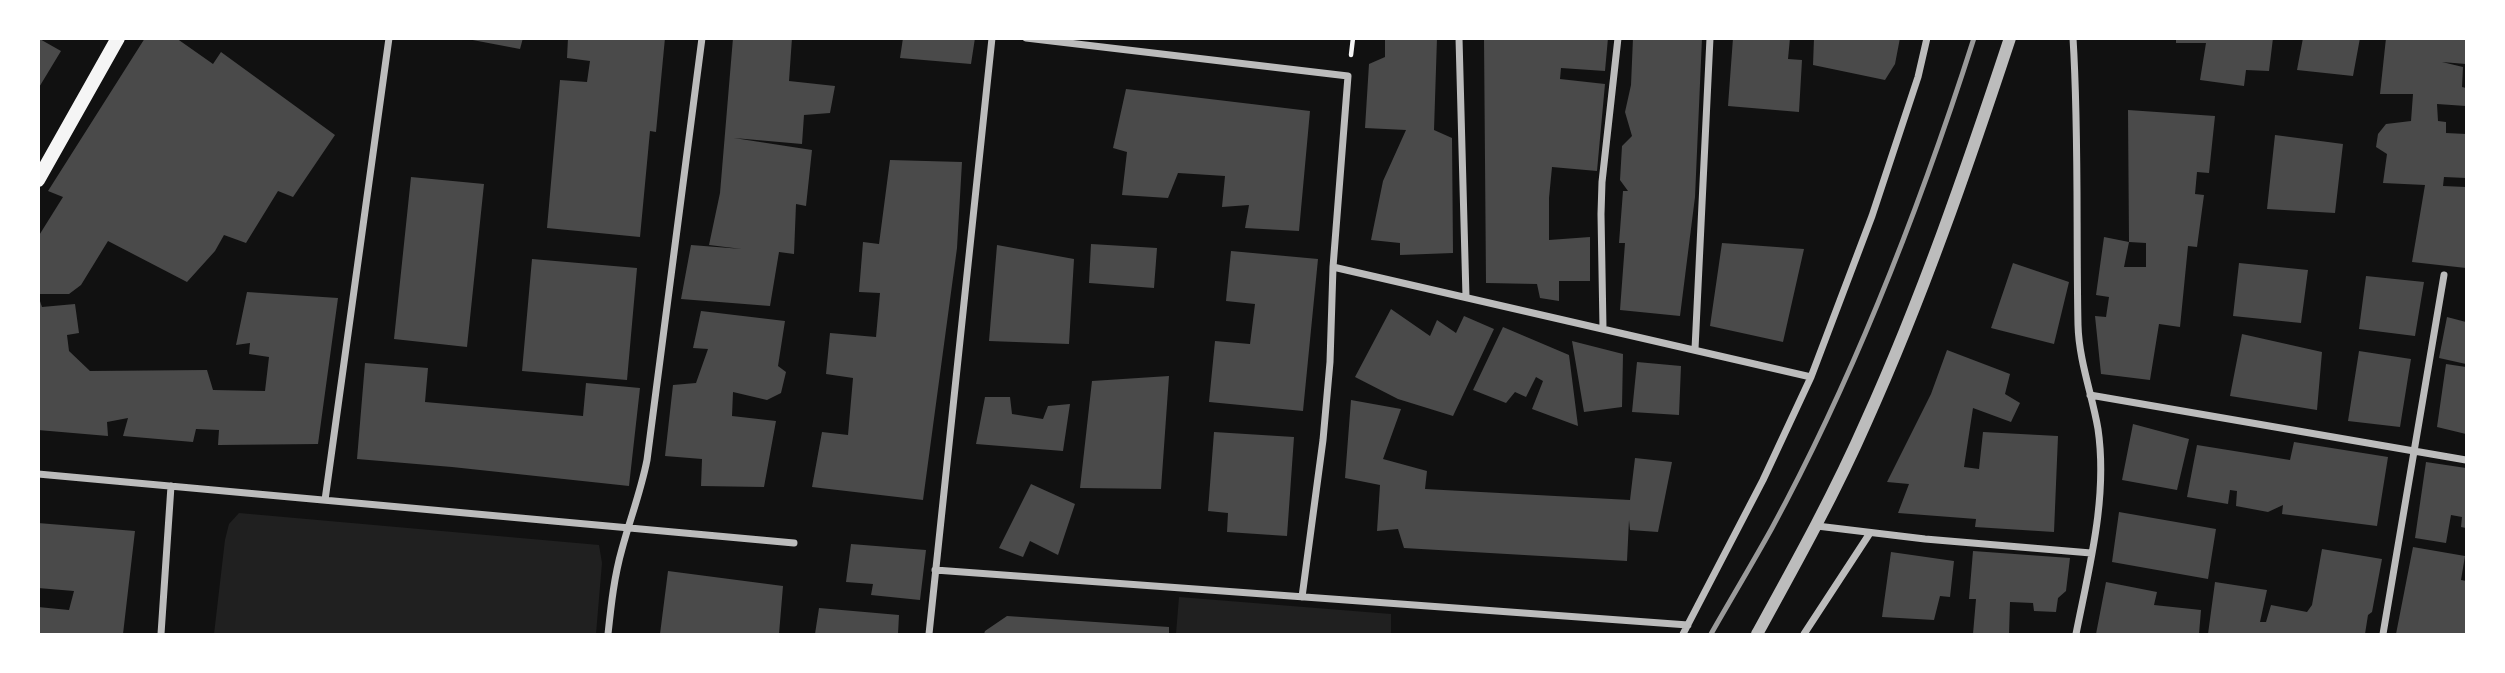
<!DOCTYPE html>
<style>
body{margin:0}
#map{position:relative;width:2505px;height:673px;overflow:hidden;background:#111;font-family:"DejaVu Sans",sans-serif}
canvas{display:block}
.frame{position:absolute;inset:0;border:40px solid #fff;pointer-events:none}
</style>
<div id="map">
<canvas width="2505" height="673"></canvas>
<div class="frame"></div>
</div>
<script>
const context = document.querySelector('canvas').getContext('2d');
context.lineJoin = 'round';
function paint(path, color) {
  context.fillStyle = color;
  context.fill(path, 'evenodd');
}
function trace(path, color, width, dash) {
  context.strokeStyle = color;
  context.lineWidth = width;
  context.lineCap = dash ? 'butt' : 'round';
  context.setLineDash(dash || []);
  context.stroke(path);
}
paint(new Path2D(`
 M239,513L599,545L602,563L596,634H214L225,540L229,524Z
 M1179,597L1391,614V634H1176Z`), '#202020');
paint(new Path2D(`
 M38,38L61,51L38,89Z
 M145,38H176L213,64L221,52L335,135L293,197L278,191L246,243L224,235L215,251L187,282L108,241L81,285L69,294H38V237L63,197L48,191Z
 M462,38H523L520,49Z
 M568,38H665L656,132L650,131L640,237L547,228L560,80L587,82L590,61L567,58Z
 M733,38H792L789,81L835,86L830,113L804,115L802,144L734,138L812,150L806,206L796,204L794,254L779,252L770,306L681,299L691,245L742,249L709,245L720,193Z
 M903,38H975L971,64L900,58Z
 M1385,38H1437L1434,130L1452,138L1453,253L1400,255V243L1371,240L1383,181L1406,130L1365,128L1369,64L1385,57Z
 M1484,38H1608L1605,71L1561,68L1560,79L1605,84L1597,171L1552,167L1549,198V240L1590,237V281H1559V301L1540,298L1537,284L1486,283Z
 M1633,38H1702L1695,197L1680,316L1620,310L1625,243H1619L1623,191H1628L1620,180L1622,146L1632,136L1625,112L1631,85Z
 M1733,38H1790L1788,59L1802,60L1799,112L1728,106Z
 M1814,38H1900L1895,64L1885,80L1813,65Z
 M2176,38H2273L2269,71L2246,70L2244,86L2200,80L2206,43H2176Z
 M2303,38H2360L2353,76L2297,70Z
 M2386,38H2466V64L2442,62L2463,67L2462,87L2466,88V106L2437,104L2438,121L2446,122V133L2466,134V178L2444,177L2443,186L2466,187V268L2412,262L2425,185L2383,183L2387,154L2376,147L2378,134L2386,124L2411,121L2413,94H2380Z
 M1126,89L1310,111L1299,231L1245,228L1249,205L1222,207L1225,176L1178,173L1168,198L1122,195L1127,152L1113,148Z
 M2128,110L2215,116L2209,173L2197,172L2195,194L2204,195L2197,247L2188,246L2180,327L2159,324L2150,380L2101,374L2095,316L2106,317L2109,297L2096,295L2104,237L2129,242ZM2129,242L2146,243V267H2124Z
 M2275,135L2343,144L2335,213L2267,209Z
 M890,160L962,162L957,248L923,500L812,487L822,432L848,435L853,378L826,374L830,333L876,337L880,293L859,292L863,242L879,244Z
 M411,177L484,184L467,347L394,339Z
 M1722,243L1804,249L1783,342L1710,326Z
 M1091,244L1157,248L1154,288L1089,283Z
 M997,245L1074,259L1069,344L989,341Z
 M1231,251L1318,259L1303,411L1209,402L1215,341L1250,344L1255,304L1226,301Z
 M532,259L637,268L627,380L522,371Z
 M2013,263L2069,282L2054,344L1991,328Z
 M2239,263L2308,270L2301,323L2233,316Z
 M2366,276L2424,282L2415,336L2359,329Z
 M247,292L338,298L318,444L218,445L219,430L196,429L193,442L123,436L128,418L107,422L108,436L38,430V295L42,307L75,304L79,333L67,335L69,351L90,371L207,370L213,390L265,391L269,357L249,354L250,343L236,345Z
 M1391,309L1430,336L1437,320L1456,333L1464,316L1494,329L1453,416L1398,399L1355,377Z
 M701,311L785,321L778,366L786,372L781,393L767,400L733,392L732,416L776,421L764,487L701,486L702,459L665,456L673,385L696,383L708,349L693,348Z
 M2447,317L2466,322V364L2439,358Z
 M1503,327L1569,355L1578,426L1532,409L1543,381L1536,377L1526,397L1515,392L1506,403L1473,390Z
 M2242,334L2322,352L2317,410L2230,396Z
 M1572,341L1623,354L1622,407L1584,412Z
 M1947,350L2010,374L2005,394L2020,403L2011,422L1973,408L1964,467L1979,469L1983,432L2058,436L2054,532L1975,527L1976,519L1898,513L1909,484L1887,482L1931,394Z
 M2359,351L2411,359L2400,427L2348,421Z
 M1637,362L1681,366L1679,415L1632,412Z
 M365,363L428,368L425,402L583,416L586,383L640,388L629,486L452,467L357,459Z
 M2446,364L2466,367V434L2437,427Z
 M1169,376L1161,489L1080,488L1092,381Z
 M985,397H1010L1012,414L1043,419L1048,406L1070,404L1063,451L976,444Z
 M1351,400L1401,409L1383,459L1427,471L1425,489L1630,500L1635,458L1672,462L1658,532L1630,530L1629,520L1627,561L1404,548L1398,529L1377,531L1380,485L1345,478Z
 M2133,424L2189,439L2177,490L2122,480Z
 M1214,432L1294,437L1287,536L1227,532L1228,513L1208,511Z
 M2294,442L2388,457L2377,526L2282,514L2283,505L2268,512L2236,506L2237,491L2230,490L2228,504L2187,497L2197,445L2290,460Z
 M2426,462L2466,468V528L2461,527L2462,517L2451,515L2446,543L2415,538Z
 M1031,484L1075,504L1058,555L1030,541L1023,557L999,548Z
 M2119,512L2216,529L2208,579L2112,562Z
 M38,523L135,531L123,634H38V607L69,610L74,591L38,588Z
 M851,544L926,550L920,600L871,595L873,584L846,582Z
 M2413,547L2465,556L2461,580L2466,581L2465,634H2396Z
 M2322,549L2382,559L2372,612L2368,615L2365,634H2208L2215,582L2267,590L2260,622H2266L2271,605L2307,612L2312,605Z
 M1973,551L2070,558L2066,591L2058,598L2056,612L2034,611L2033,603L2010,602L2009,634H1973L1976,599H1969Z
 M1891,552L1954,561L1950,597L1940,596L1934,620L1882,617Z
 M668,571L783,586L779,634H660Z
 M2106,582L2157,592L2154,605L2201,610L2199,634H2096Z
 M819,608L899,615L898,634H815Z
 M1007,616L1169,627V634H984L985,631Z`), '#4a4a4a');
trace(new Path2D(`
 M1351,55L1353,38`), '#f5f5f5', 4.5);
trace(new Path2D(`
 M1026,38L1348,76L1333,267L1330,362L1323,440L1302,597
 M1459,38L1466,297
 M2073,38C2079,134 2076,230 2078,325C2079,361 2092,394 2098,429C2108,497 2089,568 2076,634
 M1333,267L1811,377
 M1603,328L1601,214L1602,182L1618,38
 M1695,349L1710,38
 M2090,395L2466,460
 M38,474L794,543
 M325,500L389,38
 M1817,526L1925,539L2091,553
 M935,570L1688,625
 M161,634L171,486
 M608,634C611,606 614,577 622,549C630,519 641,491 647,460L702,38
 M929,634L992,38
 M1683,634L1763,480L1811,377L1872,216L1918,77L1927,38
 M1804,634L1870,533
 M2383,634L2444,275`), '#bcbcbc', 7);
trace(new Path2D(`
 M1757,634C1795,565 1834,495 1866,422C1922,298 1967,168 2010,38`), '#bcbcbc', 12);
trace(new Path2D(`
 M38,180L118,38`), '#f5f5f5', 14);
trace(new Path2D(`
 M1711,634C1731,599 1752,564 1772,528C1856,373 1920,207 1974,38`), '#9a9a9a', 5);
</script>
